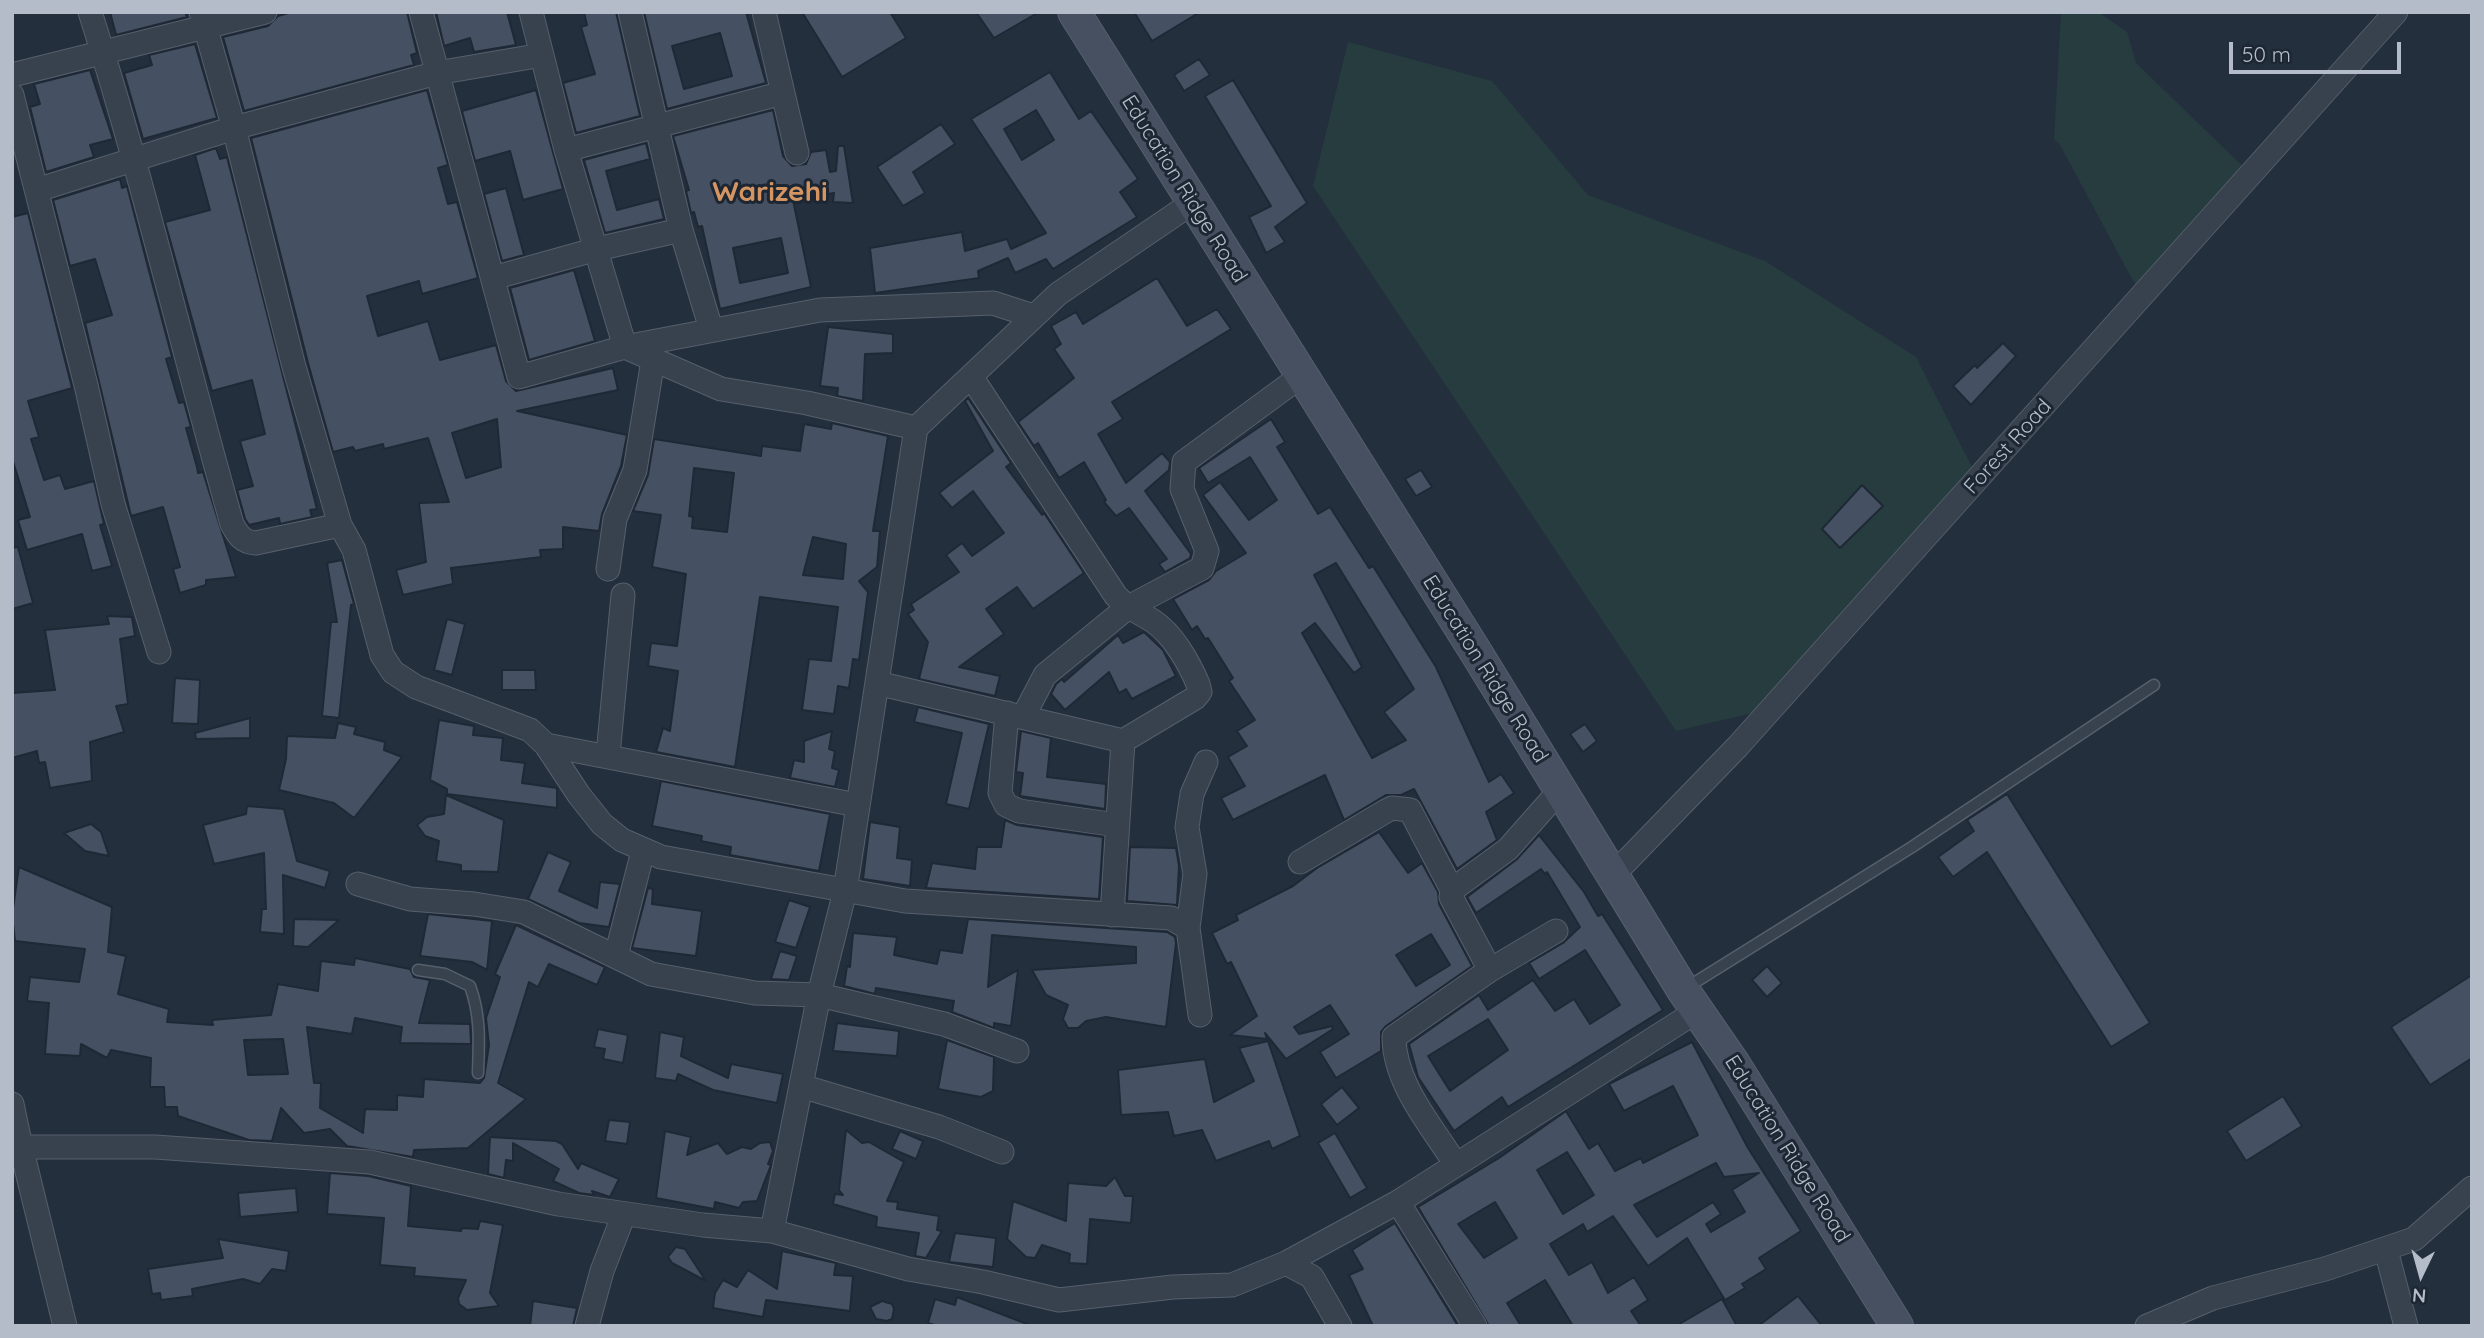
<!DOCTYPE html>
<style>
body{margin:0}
#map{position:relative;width:2484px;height:1338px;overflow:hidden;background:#242f3e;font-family:Quicksand,sans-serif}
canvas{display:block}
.frame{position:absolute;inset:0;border:14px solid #b4bcc9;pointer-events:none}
.north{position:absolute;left:2386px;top:1240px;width:70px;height:70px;-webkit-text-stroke:5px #1d2633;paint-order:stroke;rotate:185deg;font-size:19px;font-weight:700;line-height:28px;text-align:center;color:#b4bcc9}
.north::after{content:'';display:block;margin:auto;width:24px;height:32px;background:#b4bcc9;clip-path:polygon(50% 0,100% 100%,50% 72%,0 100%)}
.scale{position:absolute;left:2229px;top:42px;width:172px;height:32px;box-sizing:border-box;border:4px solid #b4bcc9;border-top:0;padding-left:9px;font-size:21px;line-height:24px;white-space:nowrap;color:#b4bcc9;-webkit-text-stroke:5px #1d2633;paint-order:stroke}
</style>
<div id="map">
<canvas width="2484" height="1338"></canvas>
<div class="frame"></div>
<div class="north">N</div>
<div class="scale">50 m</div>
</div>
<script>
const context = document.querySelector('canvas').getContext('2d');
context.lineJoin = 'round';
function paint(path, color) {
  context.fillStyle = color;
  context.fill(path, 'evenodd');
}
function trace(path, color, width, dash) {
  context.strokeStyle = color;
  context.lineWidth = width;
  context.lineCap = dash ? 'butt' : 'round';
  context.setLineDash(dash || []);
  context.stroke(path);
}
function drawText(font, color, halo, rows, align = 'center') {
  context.font = font + ' Quicksand,sans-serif';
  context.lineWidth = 6;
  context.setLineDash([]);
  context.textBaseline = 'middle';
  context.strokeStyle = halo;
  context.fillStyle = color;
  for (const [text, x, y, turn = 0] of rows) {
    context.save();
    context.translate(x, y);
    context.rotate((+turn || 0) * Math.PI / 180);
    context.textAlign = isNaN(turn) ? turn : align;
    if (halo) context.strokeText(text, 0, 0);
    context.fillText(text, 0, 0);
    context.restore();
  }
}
paint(new Path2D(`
 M2061,12H2098L2127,32L2136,63L2259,182L2146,305L2059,143L2054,140Z
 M1348,42L1492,81L1588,195L1765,261L1916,357L1975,473L1765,710L1676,731L1313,186Z`), '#263c3f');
const building = new Path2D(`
 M110,12H185L187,17L116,35Z
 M292,12H407L417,53L411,55L414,65L244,111L223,37L268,26L278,16Z
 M436,12H507L516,45L474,52L470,38L444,46Z
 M584,12H616L640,116L576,133L563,83L595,74L581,27L587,25Z
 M644,12H746L766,83L667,109ZM720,33L732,76L684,89L672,46Z
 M802,12H890L906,38L842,77Z
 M976,12H1039L994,38Z
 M1134,12H1200L1152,41Z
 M195,44L217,118L143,139L124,73L152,65L149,55Z
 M1199,59L1210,75L1184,91L1174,75Z
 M90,70L113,139L90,145L94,157L46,172L30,107L40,104L34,84Z
 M1050,72L1079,119L1091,111L1138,179L1120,192L1137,217L1053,269L1046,259L1015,273L1008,258L978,271L979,278L875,293L870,248L962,232L965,251L1007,239L1011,249L1046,233L971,119ZM1036,110L1054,140L1022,160L1004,129Z
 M1233,80L1307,203L1275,227L1285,242L1266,253L1249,217L1271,206L1205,96Z
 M427,90L448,165L438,168L448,204L457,202L478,278L422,294L419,281L367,296L378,336L428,321L440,360L496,345L506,381L516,391L613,368L618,390L517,411L627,435L621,466L602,514L599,531L563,527V549L540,550L541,557L451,568L453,584L403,595L396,570L426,562L419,503L449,502L428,438L384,449L383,444L355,451L353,447L333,452L308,363L251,138ZM497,419L501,467L466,478L452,433Z
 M536,90L563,189L523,200L510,151L475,161L462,111Z
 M773,110L783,156L792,166L806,164L811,152L826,150L830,172L836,171L838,146H844L853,203L833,202L834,193L793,200L811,287L720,309L702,226L698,227L694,212L691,213L686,191L689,190L673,136ZM781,238L788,273L740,283L733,248Z
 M941,124L955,144L913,172L925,193L903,206L877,167Z
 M646,143L650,159L606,171L617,210L659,199L664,219L605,233L584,160Z
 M216,148L220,159L227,157L317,509L310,510L312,517L280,524L279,518L249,525L245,519L237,490L253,486L240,441L265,434L252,380L212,391L165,222L210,210L195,155Z
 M120,179L122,188L127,186L149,271L172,357L166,359L179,403L184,402L191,427L186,428L197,467L198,473L203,472L236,577L206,580V585L180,593L173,569L180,567L163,507L131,516L85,323L112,315L95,259L70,266L53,200Z
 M506,188L524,255L502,261L484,194Z
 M28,213L72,388L28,401L39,437L31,439L44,480L60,475L65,489L94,481L104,524L100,525L112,566L92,571L82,534L27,550L18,520L30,517L12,458V217Z
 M574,270L595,341L529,360L510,288Z
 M1157,278L1187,326L1217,309L1231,329L1112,402L1123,419L1098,434L1126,483L1162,453L1170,462L1169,470L1145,491L1191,554L1190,558L1165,572L1159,564L1167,559L1129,508L1116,516L1104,502L1106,500L1084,462L1059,478L1038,443L1034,446L1018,422L1074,378L1054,349L1061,344L1051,326L1076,312L1083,324Z
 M828,327L893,334V353L865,354L863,401L837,396L838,388L820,386Z
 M2003,343L2016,356L1971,405L1953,386L1975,365L1977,368Z
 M968,398L1011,463L1006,467L1042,515L1044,513L1084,573L1033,609L1017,587L986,609L1004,634L959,667L1000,676L995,696L919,679L928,642L908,614L914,610L911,604L959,572L946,555L962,543L972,556L1004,533L973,491L952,508L939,493L993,451L965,401Z
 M1271,419L1285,442L1277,447L1318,514L1330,507L1369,568L1373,566L1436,667L1489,782L1501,774L1514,793L1486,812L1497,840L1457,869L1414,789L1401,795H1386L1344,820L1325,775L1233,820L1221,798L1245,786L1228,757L1247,746L1237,731L1255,720L1229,681L1233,678L1208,638L1205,639L1197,626L1192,630L1173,599L1209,580L1216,571L1246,553L1203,495L1220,482L1249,520L1277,500L1250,457L1208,483L1199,468ZM1336,563L1414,689L1384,712L1406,740L1372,758L1302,633L1315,623L1354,673L1362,667L1314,575Z
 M832,423L888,436L873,531H880L877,567L859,581L868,592L859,660L853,659L849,688L838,686L834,714L802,710L809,659L831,661L838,607L760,597L735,767L656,752L663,728L670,731L678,671L648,666L651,643L677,646L686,574L652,567L661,515L633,511L648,475L654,439L761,456L762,446L800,451L804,424L831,429ZM694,468L734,473L727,532L692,528L693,517L689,516ZM813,537L846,544L843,579L803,575Z
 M1421,470L1432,487L1416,496L1405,479Z
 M1862,485L1883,506L1840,548L1822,529Z
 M18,547L33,603L12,609V548Z
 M342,560L354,604L351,605L339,718L322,716L331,622H337L327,563Z
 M107,616L132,617L135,636L120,639L128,704L116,706L124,732L90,742L92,781L50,788L45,762L39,763L37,751L12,758V693L55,690L45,630L109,624Z
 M447,619L465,624L452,675L434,670Z
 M1144,632L1163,650L1176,676L1132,699L1126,689L1119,693L1109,672L1065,710L1051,694L1056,684L1062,679L1064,682L1118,635L1123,643Z
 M502,670H535L536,690H502Z
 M175,678L200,680L198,724L172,723Z
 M918,707L989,724L969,809L946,804L962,733L914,722Z
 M250,718V738L196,739L195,733Z
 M439,720L474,726L473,735L503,738L501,760L525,763L522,783L557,788V808L447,794V789L430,780Z
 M338,723L356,727L354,734L385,742L384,750L402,757L354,818L334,803L279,790L286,759L287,736L335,738Z
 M1585,724L1597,741L1583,752L1570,734Z
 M832,731L829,749L835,751L832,768L839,770L835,787L790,778L794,760L804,762V741Z
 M1021,731L1051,738L1047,777L1106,784L1105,809L1020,796L1023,773L1016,772Z
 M661,781L830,814L819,871L730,855L731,847L701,841L702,836L652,826Z
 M2007,794L2150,1023L2111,1047L1987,852L1953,877L1938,857L1974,831L1967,820Z
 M446,795L504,820L498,872L461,871V865L436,861L439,841L425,836L417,825L427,817L444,814Z
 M247,806L284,809L297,861L330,871L325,888L283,875L284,934L260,932L262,909H266L264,853L214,864L203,825L246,814Z
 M1005,820L1017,825L1103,837L1099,899L926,888L932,863L975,869L977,847H1001Z
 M870,822L900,827L897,858L912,860L910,886L863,879Z
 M91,824L101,832L109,856L85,851L64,833Z
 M1379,832L1408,873L1422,863L1438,892L1439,904L1472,966L1386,1026L1381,1032V1051L1336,1078L1320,1052L1349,1034L1330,1005L1294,1027L1299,1034L1332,1026L1333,1029L1286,1059L1265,1033L1267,1039L1230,1035L1257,1016L1231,962L1227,964L1212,933L1238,920L1236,915L1293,886L1317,868ZM1431,934L1450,965L1416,986L1396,955Z
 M1539,835L1584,892L1598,916L1602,914L1663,1010L1508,1107L1502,1097L1454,1131L1418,1077L1409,1044L1479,995L1488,1010L1533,980L1555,1011L1574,999L1590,1024L1620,1005L1585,950L1539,979L1529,963L1563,943L1580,927L1547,872L1545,874L1541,869L1476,913L1467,897L1516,860ZM1488,1019L1508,1050L1450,1091L1428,1056Z
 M1130,847L1176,848L1179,866L1177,905L1127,901Z
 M548,852L571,862L559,891L597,908L600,882L620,884L609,927L579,923L528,899Z
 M19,867L112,907L108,952L126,956L118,994L169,1009L167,1022L213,1025L212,1020L271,1015L278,984L318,991L321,961L354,965L355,958L410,969L414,977L430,980L419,1023L470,1024L471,1044L400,1043L402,1027L355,1018L352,1034L307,1027L314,1083H321L320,1108L363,1133L365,1109L397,1110V1095L423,1097L424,1079L480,1083L484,1078L489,1045L486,1018L500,977L495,974L516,925L605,967L597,985L549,964L538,987L529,982L498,1083L526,1099L468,1148L414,1150L413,1157L347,1146L330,1129L304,1133L281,1108L272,1141L249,1140L178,1116L177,1107H165L164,1087H150L151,1058L111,1050L107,1058L81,1044L80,1056L45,1054L49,1003L27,1001L30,977L79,982L85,949L15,941L12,915ZM283,1039L288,1074L248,1075L244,1040Z
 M648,888L653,889L652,904L702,911L696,956L632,948Z
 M789,900L810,907L796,948L775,942Z
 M428,914L492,921L487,970L472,962L420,956Z
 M294,919L339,920L308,947L293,946Z
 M968,919L1167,932L1175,937L1176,943L1166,1027L1106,1017L1086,1021L1078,1028H1068L1063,1019L1068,1005L1046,995L1032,970L1136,963V947L992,935L988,987L1018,970L1011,1026L994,1023V1028L952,1012L954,1001L876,988L875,994L844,986L847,966L850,967L853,933L897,937L894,955L937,964L940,950L962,953Z
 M780,951L797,956L789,980L771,979Z
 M1767,966L1782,983L1767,997L1752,980Z
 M2472,975V1058L2430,1085L2391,1027Z
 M837,1023L899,1031L897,1056L833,1051Z
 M598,1029L628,1035L623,1063L603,1059L605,1049L594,1047Z
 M660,1032L684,1037L681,1056L728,1078L731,1064L783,1074L777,1103L713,1090L678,1074L676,1081L655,1078Z
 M947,1040L994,1057L993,1091L981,1097L938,1089Z
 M1268,1041L1300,1136L1272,1149L1269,1141L1216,1161L1202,1130L1174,1136L1168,1112L1121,1115L1118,1070L1205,1059L1214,1102L1254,1081L1239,1048Z
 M1692,1042L1748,1148L1801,1231L1759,1258L1766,1269L1742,1284L1745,1288L1725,1300L1687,1238L1648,1266L1613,1216L1587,1232L1583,1224L1550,1244L1569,1275L1592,1262L1608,1293L1634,1277L1648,1300L1631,1311L1641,1326H1573L1545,1280L1507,1303L1521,1326H1489L1418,1207L1499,1158L1566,1111L1589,1149L1598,1143L1615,1171L1641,1158L1643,1163L1698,1135L1673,1086L1624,1111L1609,1084ZM1567,1152L1594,1195L1563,1214L1537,1170ZM1716,1163L1724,1177L1759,1173L1732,1190L1745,1212L1711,1232L1706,1224L1721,1214L1713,1202L1657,1237L1634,1205ZM1495,1202L1517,1238L1484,1258L1458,1224Z
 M1342,1087L1359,1108L1337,1125L1321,1104Z
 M2283,1096L2302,1126L2246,1161L2227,1131Z
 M609,1120L630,1122L627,1144L605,1141Z
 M846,1130L862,1143L869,1142L904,1162L887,1201L898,1202L897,1209L939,1216L937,1230L942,1231L926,1258L915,1256L919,1233L876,1227L877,1217L833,1204L835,1194L843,1195L839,1190Z
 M665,1131L691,1137L687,1155L718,1143L727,1154L742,1147L751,1149L760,1143L770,1142L773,1151L768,1164L771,1165L757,1201L743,1202L739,1208L715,1202L714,1209L656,1198Z
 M900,1131L923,1141L916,1159L892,1149Z
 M1335,1133L1367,1188L1350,1198L1318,1143Z
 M490,1137L556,1141L562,1144L578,1169L581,1163L619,1179L610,1197L592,1191L594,1195L579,1193L553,1181L559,1169L513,1143V1161L506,1160L504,1178L488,1174Z
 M330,1173L368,1176L411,1186L408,1226L461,1231L462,1228L478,1229L480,1221L503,1225L490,1293L499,1306L467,1310L459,1304L458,1298L466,1280L414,1276L415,1268L380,1265L384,1218L327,1214Z
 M1115,1177L1125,1196H1133L1131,1223L1090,1219L1087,1264L1069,1263L1070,1254L1042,1245L1035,1258L1026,1257L1007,1239L1013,1201L1066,1221L1068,1183L1106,1186Z
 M296,1188L298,1212L240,1217L238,1193Z
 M1395,1223L1458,1326H1373L1349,1275L1363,1269L1352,1250Z
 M955,1233L996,1238L993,1267L949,1262Z
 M218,1239L289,1251L286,1271L272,1269L260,1284L243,1279L192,1289L193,1296L161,1300L160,1293L152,1294L148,1269L223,1258Z
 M676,1247L685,1249L706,1281L672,1263L668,1257Z
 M782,1251L836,1263L834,1275L853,1276L850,1311L766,1300L763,1317L713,1308L715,1293L723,1280L737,1287L748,1270L777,1289Z
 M1798,1296L1822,1326H1758Z
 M957,1297L1027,1324V1326H938L928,1323L935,1299L955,1305Z
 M1722,1299L1737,1326H1676Z
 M533,1301L577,1308L573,1326H530Z
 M882,1301L892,1304L894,1309L892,1319L887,1321L876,1319L870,1307Z`);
paint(building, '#455162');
trace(building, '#1f2835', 2);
const lane = new Path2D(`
 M418,970L445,974L470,986C481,1016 479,1042 478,1073
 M1686,988L1912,847L2154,685`);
const street = new Path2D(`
 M90,12C144,181 183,353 232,524C238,535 242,542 256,543L340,525
 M421,12L519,377L625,347L820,310L993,303L1033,316
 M531,12L566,150L625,347L721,389L807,403L916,428
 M630,12L681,230L711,329
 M764,12L797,153
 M542,55L437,73L234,128L294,367L340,525L354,550L382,655L393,672L416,687L530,730L546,745L579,795L602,824L622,840L661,857L905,901L1171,918L1188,928L1200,1015
 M12,75L265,12
 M12,95L86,385L113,504L159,652
 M566,150L783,93
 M37,190L234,128L201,12
 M493,278L597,249L681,230
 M972,378L1116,596C1127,608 1139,612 1153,621C1173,634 1189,663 1198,684L1200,692L1195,698L1123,741L1112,915
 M608,569L615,519L635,470L653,360
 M877,683L1123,741
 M1007,713L1000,793L1006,805L1019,811L1117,825
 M1023,717L1045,675L1127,608L1202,568L1207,551L1182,489L1184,462L1301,376
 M546,745L857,805
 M608,755L623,595
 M1300,862L1386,811L1392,808L1410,810L1452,890
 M1613,875L1738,746L2396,12
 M358,884L410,899L474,904L524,912L651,974L755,993L819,995L944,1024L1017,1051
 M1188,928L1195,874L1187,827L1192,794L1206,762
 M1556,931L1490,970L1451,897L1452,890L1508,849L1561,789
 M616,956L643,851
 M801,1086L939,1127L1002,1152
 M12,1104L21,1147H155L370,1162L558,1204L703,1225L772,1231L908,1269L983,1282L1059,1300L1173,1287L1232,1285L1286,1263L1312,1277L1340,1326
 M21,1147L65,1326
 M1456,1165C1432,1126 1394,1084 1394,1037L1490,970
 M1398,1202L1475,1326
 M772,1231L819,995L845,891L916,428L1058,294L1192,203
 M2386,1250L2406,1326
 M1286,1263L1398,1202L1697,1011
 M587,1326L602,1271L624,1214
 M2147,1326L2213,1298L2325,1269L2414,1239L2472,1188`);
const secondary = new Path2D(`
 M1074,12L1477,654L1683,990L1734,1064L1897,1326`);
trace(lane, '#565f6c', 13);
trace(street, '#565f6c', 25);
trace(secondary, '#565f6c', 34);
trace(lane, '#38414e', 10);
trace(street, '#38414e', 23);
trace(secondary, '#465061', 32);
drawText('21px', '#b4bcc9', '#1d2633', [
 ["Education Ridge Road",1184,189,58],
 ["Forest Road",2008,447,-48],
 ["Education Ridge Road",1485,669,58],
 ["Education Ridge Road",1787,1149,58]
]);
drawText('bold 28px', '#d59563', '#1d2633', [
 ["Warizehi",770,193]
]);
</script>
